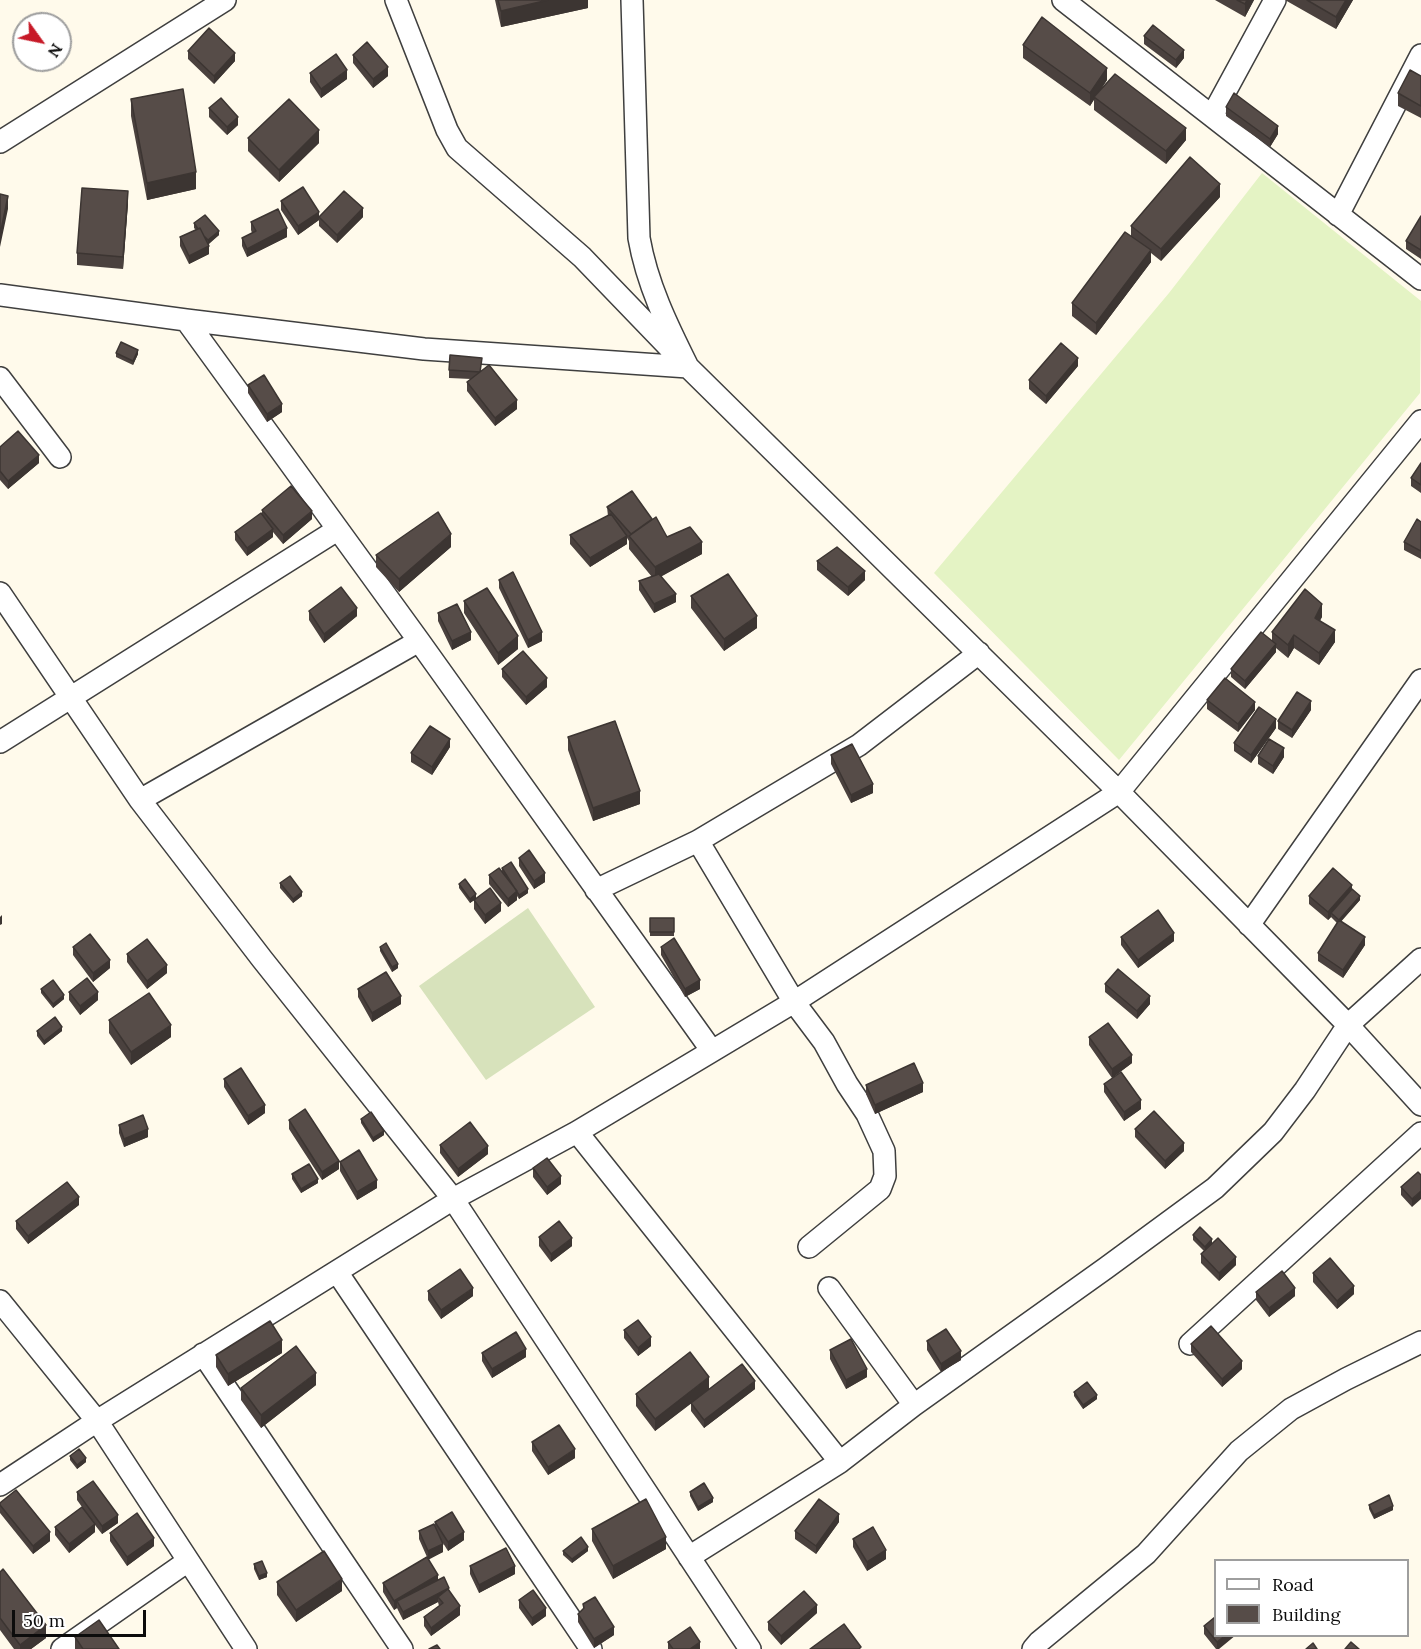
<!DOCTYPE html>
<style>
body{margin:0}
#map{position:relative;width:1421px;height:1649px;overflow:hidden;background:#fffaeb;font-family:Lora,serif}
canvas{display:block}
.legend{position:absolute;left:1214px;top:1559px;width:195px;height:78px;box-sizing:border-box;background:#fff;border:2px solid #9e9e9e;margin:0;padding:8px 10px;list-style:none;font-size:18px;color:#0c0c0c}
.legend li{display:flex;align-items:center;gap:12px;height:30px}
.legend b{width:30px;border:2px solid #9e9e9e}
.north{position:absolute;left:12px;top:12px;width:60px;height:60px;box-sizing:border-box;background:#fff;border:2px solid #9e9e9e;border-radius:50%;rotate:123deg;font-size:16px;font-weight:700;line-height:24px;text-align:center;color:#0c0c0c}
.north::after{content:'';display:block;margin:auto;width:21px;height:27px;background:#c71927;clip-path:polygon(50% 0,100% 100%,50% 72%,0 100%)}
.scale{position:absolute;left:12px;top:1610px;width:134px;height:27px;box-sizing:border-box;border:3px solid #0c0c0c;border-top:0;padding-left:8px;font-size:18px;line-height:21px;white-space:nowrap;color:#0c0c0c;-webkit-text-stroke:4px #fff;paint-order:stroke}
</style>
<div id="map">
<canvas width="1421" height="1649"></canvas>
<ul class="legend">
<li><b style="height:8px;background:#fff"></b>Road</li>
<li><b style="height:16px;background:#564c48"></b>Building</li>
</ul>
<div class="north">N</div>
<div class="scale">50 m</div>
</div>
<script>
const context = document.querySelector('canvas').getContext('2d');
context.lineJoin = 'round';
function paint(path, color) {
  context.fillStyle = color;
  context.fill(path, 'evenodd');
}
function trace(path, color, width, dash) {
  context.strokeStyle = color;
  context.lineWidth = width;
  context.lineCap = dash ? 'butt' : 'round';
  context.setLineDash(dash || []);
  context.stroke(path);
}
paint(new Path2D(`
 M528,908L595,1007L486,1080L419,986Z`), '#d7e2bb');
paint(new Path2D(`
 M1262,173L1421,301L1420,393L1119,760L934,573L1169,293Z`), '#e4f3c4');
const minor = new Path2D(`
 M396,0L447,130L457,148L582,257L688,367L1119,792L1348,1025L1421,1105
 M1063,0L1421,279
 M1212,116L1275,0
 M0,142L225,0
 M1338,215L1421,55
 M0,295L186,320L424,349L688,367C667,325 647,284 639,238L632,0
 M186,320L419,641L712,1051
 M0,378L60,457
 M0,593L140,800L262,959L453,1199L750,1649
 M0,742L337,530
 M140,800L419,641
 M698,841L794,1002L824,1042L847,1084L867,1114L884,1151L885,1176L880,1189L809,1247
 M596,890L698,841L859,745L979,653
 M1249,925L1421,680
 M577,1132L840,1462
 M337,1272L591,1649
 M829,1288L914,1405
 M0,1301L97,1421L246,1649
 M1190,1344L1421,1133
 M203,1354L402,1649
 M0,1485L97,1421L453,1199L577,1132L794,1002L1119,792L1421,421
 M689,1557L840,1462L914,1405L1106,1268L1215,1188L1273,1132L1305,1090L1348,1025L1421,959
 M62,1649L188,1561
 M1033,1649L1039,1642L1146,1554L1239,1451L1291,1409L1346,1379L1421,1342`);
trace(minor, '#3f3f3f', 24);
trace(minor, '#fff', 21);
paint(new Path2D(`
 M495,0H588V8L501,27Z
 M1215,0H1254L1245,17Z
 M1285,0H1353L1336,29Z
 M1144,36L1184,58L1176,68L1144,44Z
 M1023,45L1107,80L1099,92L1186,140L1166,164L1094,110V99L1090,106L1023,58Z
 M188,51L235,61L214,84L188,59Z
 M353,55L388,76L373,88L353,63Z
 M310,73L347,79L321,98L310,82Z
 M1421,76V118L1398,106V93Z
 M131,99L196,189L147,200L131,116Z
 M1226,107L1278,134L1270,147L1226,116Z
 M209,108L238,125L227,135L209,117Z
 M248,138L319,143L279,182L248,151Z
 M1220,197L1161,261L1151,253V262L1096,335L1072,316V303L1131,236V226Z
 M281,201L319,217H363L337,243L319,226V220L298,235L281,210Z
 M128,203L123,269L77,265V253Z
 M1421,216V259L1406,249V241Z
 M251,222L287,237L247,257L242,246V238L252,233L251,230Z
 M194,223L219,235L209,244V254L189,264L180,246V237L196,230L194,228Z
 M116,353L138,354L133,365L116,357Z
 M1078,366L1046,404L1029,389V380Z
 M449,370L481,371L517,409L495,426L467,391V382L471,379L449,378Z
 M248,385L282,412L267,422L248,393Z
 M0,447L39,463L8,489L0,480Z
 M1421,463V493L1411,486V478Z
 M607,507L652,519L667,537L702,554L661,576L676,602L654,613L639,590V581L652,577L629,549V541L627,538V544L590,567L570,544V535L608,516Z
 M262,510L312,519L283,544L273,532V537L247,556L235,540V532L262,514Z
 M1421,522V559L1404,550V542Z
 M451,547L399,592L376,567V555Z
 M817,561L865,580L848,596L817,570Z
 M499,580L542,641L528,648L499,588Z
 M691,596L757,628L724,651L691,608Z
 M464,601L518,649L498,665L464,613Z
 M309,611L357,616L324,643L309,620Z
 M438,613L471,640L452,650L438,621Z
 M1322,617L1320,620L1335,642L1319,665L1294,648L1288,658L1276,648V652L1245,689L1231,677V669L1272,641V632Z
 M502,669L547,687L526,705L502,677Z
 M1207,700L1255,710L1238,732L1207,709Z
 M1311,710L1292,738L1278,729V721Z
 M1276,728L1251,763L1234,751V743Z
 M568,737L640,804L593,821L568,750Z
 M450,747L432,775L411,762V753Z
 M831,755L873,793L851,803L831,764Z
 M1258,756L1284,757L1273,774L1258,764Z
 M519,858L545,882L534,889L519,866Z
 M502,868L528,893L519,899L517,896V900L508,907L489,884V875L502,872Z
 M280,883L302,896L293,903L280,888Z
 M459,884L476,899L501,911L485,924L474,909V900L470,903L459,888Z
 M1352,889L1360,900L1341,921L1365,945L1343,978L1318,961V953L1337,923L1331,917L1328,920L1309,904V896Z
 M650,918H674V936H650Z
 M1121,937L1174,941L1138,968L1121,945Z
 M73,947L110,968L93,982L73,955Z
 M380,947L398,968L392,972L380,951Z
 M661,947L700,989L685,997L661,955Z
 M127,954L167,973L147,989L127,962Z
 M1105,984L1150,1004L1137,1019L1105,992Z
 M41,989L64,999L53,1008L41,993Z
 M358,989L401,1004L372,1022L358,997Z
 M69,992L98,1000L80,1015L69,1000Z
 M109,1020L171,1037L131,1065L109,1033Z
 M37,1031H62L44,1045L37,1036Z
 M1089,1037L1132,1063L1112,1078L1089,1045Z
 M224,1079L265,1113L248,1125L224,1087Z
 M1104,1084L1141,1109L1124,1121L1104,1092Z
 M866,1085L923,1092L875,1114L866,1094Z
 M361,1119L384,1135L373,1142L361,1123Z
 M289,1120L339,1169L322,1180L289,1129Z
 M119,1125L148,1137L124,1147L119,1133Z
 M1135,1129L1184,1151L1165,1169L1135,1137Z
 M440,1145L488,1154L458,1177L440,1153Z
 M340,1162L377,1188L357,1200L340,1171Z
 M533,1168L561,1184L547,1195L533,1177Z
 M1418,1172L1412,1207L1401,1195V1187Z
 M292,1174L318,1183L301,1193L292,1179Z
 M79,1205L28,1244L16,1229V1221Z
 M1193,1235L1212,1243L1236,1265L1219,1281L1201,1263V1254L1204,1251L1193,1240Z
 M539,1237L572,1246L551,1262L539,1246Z
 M1313,1273L1354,1294L1337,1309L1313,1282Z
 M428,1291L473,1296L441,1319L428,1300Z
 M1256,1292L1295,1296L1269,1317L1256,1300Z
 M624,1330L651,1346L638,1356L624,1338Z
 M927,1341L961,1360L941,1372L927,1350Z
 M1191,1344L1242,1369L1222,1387L1191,1352Z
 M830,1350L867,1377L846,1389L830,1359Z
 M282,1353L228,1386L216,1367V1355Z
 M482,1353L526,1357L492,1378L482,1361Z
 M316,1385L261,1428L241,1400V1388Z
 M755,1389L704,1428L691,1411V1403L655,1431L636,1406V1394L709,1390Z
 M1074,1392L1097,1399L1083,1409L1074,1396Z
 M532,1442L575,1458L548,1475L532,1451Z
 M70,1456L86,1462L77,1469L70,1460Z
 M77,1492L118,1523L102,1534L95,1525V1532L69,1553L55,1535V1527L82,1507L77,1500Z
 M690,1492L713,1502L698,1511L690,1496Z
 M0,1503L50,1541L33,1554L0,1513Z
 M1369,1505L1393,1510L1374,1519L1369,1509Z
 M435,1522L464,1540L448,1551L443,1543V1552L428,1559L438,1580L449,1591L460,1615L431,1636L424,1626V1617L439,1606L438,1602L403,1620L397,1608L394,1610L383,1592V1583L427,1557L419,1539V1531L435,1527Z
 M839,1522L816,1554L795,1539V1531Z
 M592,1529L666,1549L613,1579L592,1541Z
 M110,1533L154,1546L127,1566L110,1541Z
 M853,1539L886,1559L867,1571L853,1547Z
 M563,1551H588L572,1563L563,1555Z
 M254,1564L267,1577L259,1580L254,1569Z
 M470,1566L515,1574L479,1593L470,1574Z
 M0,1572L46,1638L31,1649H14L0,1630Z
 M277,1582L342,1591L296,1622L277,1595Z
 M519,1600L546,1616L532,1626L519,1608Z
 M583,1604L614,1635L594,1648L578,1622V1614L583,1610Z
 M817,1613L781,1645L768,1630V1622Z
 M1215,1617L1219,1649H1216L1204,1634V1626Z
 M75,1637L119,1649H75Z
 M668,1642L700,1649H668Z`), '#4a413e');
paint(new Path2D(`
 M548,0H588V8L501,27V11Z
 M1247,0H1254L1245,17V4Z
 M1346,0H1353L1336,29V17Z
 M1184,50V58L1176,68V60Z
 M235,53V61L214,84V76Z
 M388,67V76L373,88V79Z
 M1107,68V80L1090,106V93Z
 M347,70V79L321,98V89Z
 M238,117V125L227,135V127Z
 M1278,126V134L1270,147V139Z
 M1186,128V140L1166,164V151Z
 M319,130V143L279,182V170Z
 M196,172V189L147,200V183Z
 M1220,184V197L1161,261V249Z
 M128,191V203L123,269V257Z
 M8,196V209L0,247V235Z
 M363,208V217L337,243V235Z
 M319,212V220L298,235V226Z
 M287,228V237L247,257V249Z
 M219,231V235L208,244V240Z
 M209,246V254L189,264V256Z
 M1151,250V262L1096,335V323Z
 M138,350V354L133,365V361Z
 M1078,358V366L1046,404V396Z
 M517,400V409L495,426V418Z
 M282,404V412L267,422V414Z
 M39,455V463L8,489V481Z
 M312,511V519L283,544V535Z
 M273,529V537L247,556V548Z
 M451,534V547L399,592V579Z
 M627,536V544L590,567V558Z
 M702,542V554L655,580V567Z
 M865,571V580L848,596V587Z
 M676,594V602L654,613V604Z
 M1322,604V617L1315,630V618Z
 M357,608V616L324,643V634Z
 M757,616V628L724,651V639Z
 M1335,630V642L1319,665V653Z
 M471,632V640L452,650V641Z
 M542,632V641L528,648V640Z
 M1294,635V648L1288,658V645Z
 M518,636V649L498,665V653Z
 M1276,644V652L1245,689V681Z
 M547,678V687L526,705V697Z
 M1311,701V710L1292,738V730Z
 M1255,702V710L1238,732V724Z
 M1276,719V728L1251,763V755Z
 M450,739V747L432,775V767Z
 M1284,748V757L1273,774V766Z
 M873,784V793L851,803V795Z
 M640,791V804L593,821V808Z
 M545,873V882L534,889V881Z
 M1352,885V893L1331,913V917L1328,920V912Z
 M528,889V893L519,899V895Z
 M517,891V900L508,907V899Z
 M302,892V896L293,903V899Z
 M476,894V899L470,903V899Z
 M1360,896V900L1339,924V920Z
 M501,903V911L485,924V915Z
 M2,915V924L0,925V917Z
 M1174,933V941L1138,968V960Z
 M1365,937V945L1343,978V970Z
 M110,960V968L93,982V973Z
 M398,964V968L392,972V967Z
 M167,965V973L147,989V981Z
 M700,980V989L685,997V989Z
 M98,992V1000L80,1015V1006Z
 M64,995V999L53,1008V1004Z
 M401,996V1004L372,1022V1013Z
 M1150,996V1004L1137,1019V1011Z
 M171,1025V1037L131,1065V1052Z
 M62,1027V1031L44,1045V1041Z
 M1132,1055V1063L1112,1078V1069Z
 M923,1083V1092L875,1114V1105Z
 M1141,1100V1109L1124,1121V1112Z
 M265,1105V1113L248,1125V1116Z
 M148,1129V1137L124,1147V1139Z
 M384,1131V1135L373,1142V1138Z
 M1184,1143V1151L1165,1169V1161Z
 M488,1146V1154L458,1177V1169Z
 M339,1161V1169L322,1180V1172Z
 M561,1176V1184L547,1195V1187Z
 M318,1179V1183L301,1193V1189Z
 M377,1180V1188L357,1200V1192Z
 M1421,1191V1199L1412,1207V1199Z
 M79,1197V1205L28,1244V1236Z
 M572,1238V1246L551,1262V1254Z
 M1212,1239V1243L1205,1251V1247Z
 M1236,1257V1265L1219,1281V1273Z
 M1354,1286V1294L1337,1309V1301Z
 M473,1288V1296L441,1319V1310Z
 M1295,1288V1296L1269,1317V1308Z
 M651,1337V1346L638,1356V1348Z
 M282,1340V1353L228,1386V1374Z
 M526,1349V1357L492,1378V1369Z
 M961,1351V1360L941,1372V1364Z
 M1242,1361V1369L1222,1387V1379Z
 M867,1369V1377L846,1389V1380Z
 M316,1373V1385L261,1428V1415Z
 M709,1377V1390L655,1431V1419Z
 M755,1381V1389L704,1428V1420Z
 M1097,1395V1399L1083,1409V1405Z
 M575,1449V1458L548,1475V1467Z
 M86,1458V1462L77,1469V1465Z
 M713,1498V1502L698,1511V1507Z
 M1393,1506V1510L1374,1519V1515Z
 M839,1514V1522L816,1554V1546Z
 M118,1515V1523L102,1534V1526Z
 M95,1524V1532L69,1553V1544Z
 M50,1532V1541L33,1554V1546Z
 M464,1532V1540L448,1551V1542Z
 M666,1537V1549L613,1579V1566Z
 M154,1538V1546L127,1566V1557Z
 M443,1544V1552L428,1560V1551Z
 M588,1547V1551L572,1563V1559Z
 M886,1550V1559L867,1571V1562Z
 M515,1566V1574L479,1593V1585Z
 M267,1573V1577L259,1580V1576Z
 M438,1575V1584L397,1601V1608L394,1610V1601Z
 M342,1579V1591L296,1622V1610Z
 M449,1588V1596L438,1597V1602L403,1620V1612Z
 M817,1605V1613L781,1645V1636Z
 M460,1606V1615L431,1636V1628Z
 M546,1608V1616L532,1626V1618Z
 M46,1625V1638L31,1649H20V1645Z
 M614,1627V1635L594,1648V1639Z
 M1226,1635H1236L1219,1649H1217V1642Z
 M700,1642V1649H690Z`), '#3c3532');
const building = new Path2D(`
 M498,0H548L501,11Z
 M1237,0H1247L1245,4Z
 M1307,0H1346L1336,17Z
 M1042,17L1107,68L1090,93L1023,45Z
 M1153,25L1184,50L1176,60L1144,36Z
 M209,28L235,53L214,76L188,51Z
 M367,42L388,67L373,79L353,55Z
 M336,54L347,70L321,89L310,73Z
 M1410,70L1421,76V106L1398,93Z
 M1115,74L1186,128L1166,151L1094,97Z
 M183,89L196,172L147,183L131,99Z
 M1234,93L1278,126L1270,139L1226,107Z
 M221,98L238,117L227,127L209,108Z
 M289,99L319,130L279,170L248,138Z
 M1190,157L1220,184L1161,249L1131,226Z
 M303,187L319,212L298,226L281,201Z
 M82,188L128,191L123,257L77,253Z
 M344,191L363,208L337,235L319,217Z
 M0,194L8,196L0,235Z
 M278,209L287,228L247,249L242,238L256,231L251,222Z
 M205,215L219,231L208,240L204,236L200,228L198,229L194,223Z
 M1421,216V250L1406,241Z
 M200,228L209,246L189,256L180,237Z
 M1125,232L1151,250L1096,323L1072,303Z
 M121,342L138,350L133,361L116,353Z
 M1061,343L1078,358L1046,396L1029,380Z
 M450,355L482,358L480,372L449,370Z
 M489,365L517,400L495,418L467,382Z
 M264,375L282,404L267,414L248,385Z
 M18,431L39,455L8,481L0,471V447Z
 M1421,463V485L1411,478Z
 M291,486L312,511L283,535L262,510Z
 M632,491L652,519L631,534L607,507Z
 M438,512L451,534L399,579L376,555Z
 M261,513L273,529L247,548L235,532Z
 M611,514L627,536L590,558L570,535Z
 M656,517L667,537L690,527L702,542L655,567L629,536Z
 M1417,519L1421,522V551L1404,542Z
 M837,547L865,571L848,587L817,561Z
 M513,572L542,632L528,640L499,580Z
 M659,574L676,594L654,604L639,581Z
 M728,574L757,616L724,639L691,596Z
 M341,587L357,608L324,634L309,611Z
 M487,588L518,636L498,653L464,601Z
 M1305,589L1322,604L1315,618L1335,630L1319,653L1294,635L1288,645L1272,632Z
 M457,604L471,632L452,641L438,613Z
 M1261,632L1276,644L1245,681L1231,669Z
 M523,651L547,678L526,697L502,669Z
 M1225,678L1255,702L1238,724L1207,700Z
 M1297,692L1311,701L1292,730L1278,721Z
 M1259,707L1276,719L1251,755L1234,743Z
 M615,721L640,791L593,808L568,737Z
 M430,726L450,739L432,767L411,753Z
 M1269,739L1284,748L1273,766L1258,756Z
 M852,744L873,784L851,795L831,755Z
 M529,850L545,873L534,881L519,858Z
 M511,862L528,889L519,895L502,868Z
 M499,868L517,891L508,899L489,875Z
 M1333,868L1352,885L1328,912L1309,896Z
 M290,876L302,892L293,899L280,883Z
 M465,879L476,894L470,899L459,884Z
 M490,888L501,903L485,915L474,900Z
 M1352,889L1360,896L1339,920L1331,913Z
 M1158,910L1174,933L1138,960L1121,937Z
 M650,918H674V932H650Z
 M1339,920L1365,937L1343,970L1318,953Z
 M90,934L110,960L93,973L73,947Z
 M674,938L700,980L685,989L661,947Z
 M147,939L167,965L147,981L127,954Z
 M386,943L398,964L392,967L380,947Z
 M1118,969L1150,996L1137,1011L1105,984Z
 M386,972L401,996L372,1013L358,989Z
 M87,978L98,992L80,1006L69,992Z
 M53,980L64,995L53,1004L41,989Z
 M149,993L171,1025L131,1052L109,1020Z
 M55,1017L62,1027L44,1041L37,1031Z
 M1108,1023L1132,1055L1112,1069L1089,1037Z
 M914,1063L923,1083L875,1105L866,1085Z
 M241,1068L265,1105L248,1116L224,1079Z
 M1121,1072L1141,1100L1124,1112L1104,1084Z
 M305,1109L339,1161L322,1172L289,1120Z
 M1154,1111L1184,1143L1165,1161L1135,1129Z
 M371,1112L384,1131L373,1138L361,1119Z
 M143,1115L148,1129L124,1139L119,1125Z
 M470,1122L488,1146L458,1169L440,1145Z
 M359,1150L377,1180L357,1192L340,1162Z
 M547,1158L561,1176L547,1187L533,1168Z
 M309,1164L318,1179L301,1189L292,1174Z
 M1418,1172L1421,1175V1191L1412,1199L1401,1187Z
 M67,1182L79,1197L28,1236L16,1221Z
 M559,1221L572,1238L551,1254L539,1237Z
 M1200,1227L1212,1239L1205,1247L1193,1235Z
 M1218,1238L1236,1257L1219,1273L1201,1254Z
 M1330,1258L1354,1286L1337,1301L1313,1273Z
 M460,1269L473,1288L441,1310L428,1291Z
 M1282,1271L1295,1288L1269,1308L1256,1292Z
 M638,1320L651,1337L638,1348L624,1330Z
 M270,1321L282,1340L228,1374L216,1355Z
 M1211,1326L1242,1361L1222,1379L1191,1344Z
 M946,1329L961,1351L941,1364L927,1341Z
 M516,1332L526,1349L492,1369L482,1353Z
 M851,1339L867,1369L846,1380L830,1350Z
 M296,1346L316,1373L261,1415L241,1388Z
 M690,1352L709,1377L655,1419L636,1394Z
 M742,1364L755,1381L704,1420L691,1403Z
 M1087,1382L1097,1395L1083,1405L1074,1392Z
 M559,1425L575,1449L548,1467L532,1442Z
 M79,1449L86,1458L77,1465L70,1456Z
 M93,1481L118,1515L102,1526L77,1492Z
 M704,1483L713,1498L698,1507L690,1492Z
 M16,1490L50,1532L33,1546L0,1505V1503Z
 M1389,1495L1393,1506L1374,1515L1369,1505Z
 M646,1499L666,1537L613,1566L592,1529Z
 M819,1499L839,1514L816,1546L795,1531Z
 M82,1507L95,1524L69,1544L55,1527Z
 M452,1512L464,1532L448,1542L435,1522Z
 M137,1513L154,1538L127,1557L110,1533Z
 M434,1524L443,1544L428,1551L419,1531Z
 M873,1527L886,1550L867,1562L853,1539Z
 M581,1537L588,1547L572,1559L563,1551Z
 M506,1548L515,1566L479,1585L470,1566Z
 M324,1551L342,1579L296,1610L277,1582Z
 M427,1557L438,1575L394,1601L383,1583Z
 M262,1561L267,1573L259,1576L254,1564Z
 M3,1569L46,1625L20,1645L0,1618V1572Z
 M444,1577L449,1588L403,1612L397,1601Z
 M448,1589L460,1606L431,1628L424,1617L443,1603L438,1597Z
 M533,1590L546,1608L532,1618L519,1600Z
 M804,1591L817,1605L781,1636L768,1622Z
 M595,1597L614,1627L594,1639L578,1614L584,1608L583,1604Z
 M1215,1617V1635H1226L1217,1642L1204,1626Z
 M99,1620L119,1649H83L75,1637Z
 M844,1624L861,1647L859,1649H810Z
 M690,1627L700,1642L690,1649H673L668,1642Z
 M1351,1642L1359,1649H1345Z
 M1313,1643L1317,1649H1306Z
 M437,1645L440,1649H429Z`);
paint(building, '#564c48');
trace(building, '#3c3532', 1.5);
</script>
